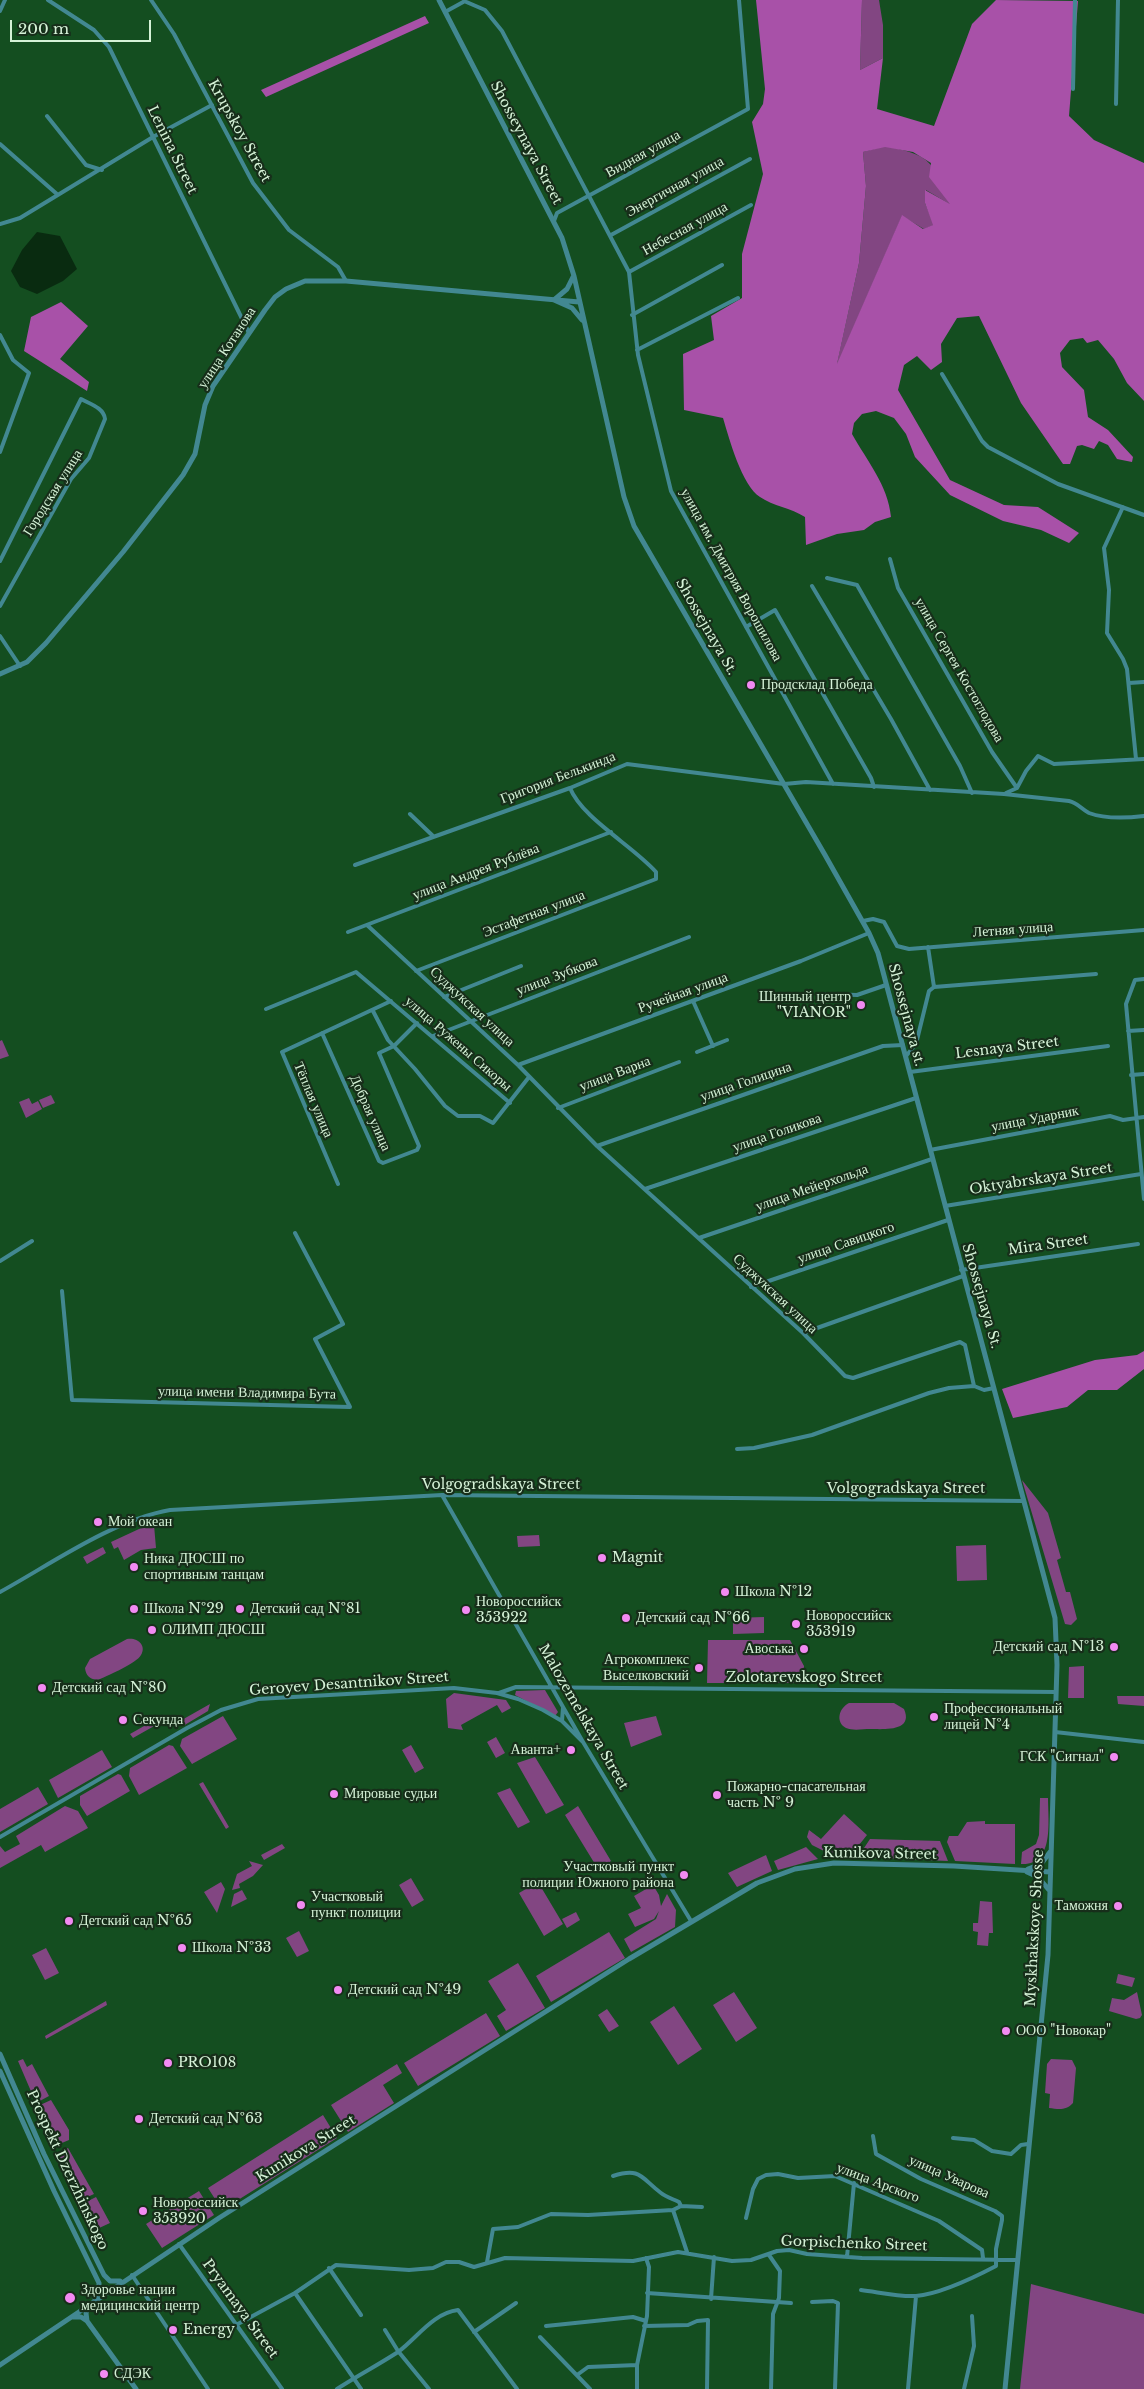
<!DOCTYPE html>
<meta charset="utf-8">
<style>
body{margin:0}
#map{position:relative;width:1144px;height:2389px;overflow:hidden;background:#144e20;font-family:"Libre Baskerville",serif}
canvas{display:block}
.scale{position:absolute;left:10px;top:20px;width:141px;height:22px;box-sizing:border-box;border:2px solid #d5f2d7;border-top:0;padding-left:6px;font-size:15px;line-height:18px;white-space:nowrap;color:#d5f2d7;-webkit-text-stroke:4px #172e1a;paint-order:stroke}
</style>
<div id="map">
<canvas width="1144" height="2389"></canvas>
<div class="scale">200 m</div>
</div>
<script>
const context = document.querySelector('canvas').getContext('2d');
context.lineJoin = 'round';
function paint(path, color) {
  context.fillStyle = color;
  context.fill(path, 'evenodd');
}
function trace(path, color, width, dash) {
  context.strokeStyle = color;
  context.lineWidth = width;
  context.lineCap = dash ? 'butt' : 'round';
  context.setLineDash(dash || []);
  context.stroke(path);
}
function drawText(font, color, halo, rows, align = 'center') {
  context.font = font + ' "Libre Baskerville",serif';
  context.lineWidth = 4.5;
  context.setLineDash([]);
  context.textBaseline = 'middle';
  context.strokeStyle = halo;
  context.fillStyle = color;
  for (const [text, x, y, turn = 0] of rows) {
    context.save();
    context.translate(x, y);
    context.rotate((+turn || 0) * Math.PI / 180);
    context.textAlign = isNaN(turn) ? turn : align;
    if (halo) context.strokeText(text, 0, 0);
    context.fillText(text, 0, 0);
    context.restore();
  }
}
paint(new Path2D(`
 M862,0H879L883,25V58L860,70Z
 M885,146C935,156 931,162 951,205L926,190L925,203L934,225L924,229L902,216L836,368L859,263L866,186L863,152Z
 M2,1040L9,1056L0,1059V1041Z
 M51,1095L55,1103L43,1108L39,1100Z
 M29,1098L32,1104L38,1101L42,1109L26,1118L19,1102Z
 M1022,1480L1048,1513L1061,1558L1057,1560L1066,1592H1070L1077,1619L1071,1625L1065,1624Z
 M154,1525L156,1548L141,1550L124,1560L118,1547L114,1549L111,1542L139,1529Z
 M539,1535L540,1546L518,1547L517,1536Z
 M986,1545L987,1580L957,1581L956,1546Z
 M103,1547L106,1553L87,1564L83,1557Z
 M764,1617V1633L733,1634V1618Z
 M127,1639C137,1637 147,1645 141,1655C137,1663 109,1675 100,1679C92,1681 86,1677 85,1668L90,1659Z
 M708,1640H790L804,1666V1683H707Z
 M1084,1666V1698H1068L1069,1667Z
 M545,1690L558,1712L555,1716L515,1695L516,1691Z
 M454,1693L506,1700L511,1708L502,1713L497,1705L461,1725L463,1730L448,1728L446,1699Z
 M1117,1696H1144V1706L1118,1704Z
 M849,1703H894L904,1709C914,1732 883,1729 870,1729C863,1729 853,1731 846,1728C835,1722 839,1708 849,1703Z
 M210,1704L208,1711L183,1726L180,1721Z
 M223,1716L237,1739L192,1764L180,1746L182,1739Z
 M656,1716L662,1735L631,1747L624,1723Z
 M160,1717L163,1721L133,1738L130,1734Z
 M496,1737L505,1753L496,1758L487,1742Z
 M169,1745L173,1746L187,1768L139,1795L129,1776L130,1768Z
 M411,1745L424,1768L415,1773L402,1750Z
 M102,1750L112,1767L58,1798L49,1780Z
 M535,1757L564,1805L546,1814L517,1763Z
 M118,1774L121,1775L130,1791L87,1816L80,1805V1796Z
 M203,1782L229,1827L226,1829L199,1784Z
 M38,1787L48,1804L0,1832V1809Z
 M510,1788L530,1822L518,1828L497,1793Z
 M1040,1798H1048C1048,1820 1055,1866 1021,1864L1022,1852L1036,1844L1039,1835Z
 M65,1806L78,1811L88,1828L45,1852L41,1845L0,1868V1846L5,1852L20,1844L16,1836Z
 M578,1806L611,1861L598,1869L565,1815Z
 M844,1814L867,1835L855,1850L837,1852L836,1857L812,1845L807,1837L809,1830L821,1839Z
 M985,1821V1824H1015V1864L955,1861L947,1842L949,1836H958L967,1822Z
 M870,1839L940,1841L948,1861L858,1857Z
 M282,1844L285,1848L264,1860L261,1855Z
 M806,1847L818,1859L778,1870L774,1861Z
 M766,1855L772,1871L737,1887L728,1873Z
 M249,1861L263,1865L253,1876L239,1884L240,1888L232,1890L237,1874L252,1866Z
 M411,1878L424,1900L412,1907L399,1885Z
 M221,1882L225,1889L217,1913L204,1892Z
 M538,1882L563,1924L544,1936L519,1893Z
 M653,1885L659,1895L661,1906L667,1894L676,1910L675,1927L631,1952L624,1939L656,1919L659,1911L654,1919L635,1927L628,1914L641,1908L634,1896Z
 M242,1890L247,1899L231,1907L234,1894Z
 M980,1901L992,1902L993,1933H989L988,1946L977,1945L978,1932L973,1931V1923H978Z
 M576,1912L580,1920L567,1928L562,1919Z
 M299,1931L309,1951L297,1957L286,1938Z
 M609,1932L625,1958L551,2002L536,1976Z
 M46,1948L59,1973L45,1980L32,1955Z
 M518,1963L545,2008L506,2031L497,2016L506,2010L488,1981Z
 M1118,1974L1135,1978L1132,1987L1116,1983Z
 M734,1992L757,2028L736,2042L713,2005Z
 M1137,1992L1142,2015L1140,2018L1136,2019L1109,2011L1112,1998L1124,2000Z
 M106,2001L107,2005L46,2039L45,2036Z
 M674,2006L702,2049L678,2065L650,2022Z
 M607,2009L619,2026L609,2032L598,2015Z
 M486,2013L500,2036L418,2086L404,2063Z
 M23,2059L27,2067L32,2064L49,2096L36,2103L18,2061Z
 M1051,2059L1072,2060L1076,2068L1073,2103C1066,2111 1058,2109 1049,2108L1050,2094L1045,2093L1047,2064Z
 M397,2064L402,2073L383,2085L394,2103L348,2132L331,2105Z
 M51,2100L69,2130V2140L57,2145L38,2106Z
 M323,2115L337,2138L222,2210L208,2188Z
 M68,2148L94,2194L81,2200L58,2153Z
 M199,2191L214,2215L162,2248L146,2224Z
 M96,2197L110,2223L97,2229L84,2203Z
 M1031,2284L1144,2314V2389H1020Z`), '#824682');
paint(new Path2D(`
 M756,0H862L860,70L883,58L877,109L934,126L972,24L996,0L1078,1L1069,116L1094,140L1144,163V401L1127,383L1114,359L1098,340L1087,343L1083,338L1070,340L1060,353L1062,367L1084,390L1088,417L1108,430L1133,457L1132,462L1117,459L1108,445L1099,441L1094,449L1082,445L1077,446L1070,464H1063L1021,403L979,316L957,318L941,344L942,362L931,370L917,356L904,365L898,390L950,480L1004,505L1038,507L1079,533L1069,543L1041,530L1003,521L950,495L915,457L906,434L894,418L876,411L862,414L854,423L852,434C867,461 888,485 891,517L875,522L864,530L837,534L806,545L805,517C791,508 773,506 760,497C742,486 729,438 723,418L684,410L683,354L714,340L711,316L742,298V254L763,174L752,122L763,104L765,89ZM885,147L913,152L931,163L929,177L950,204L925,190V203L933,225L923,229L902,215L837,364L859,263L866,186L863,152Z
 M425,16L429,23L266,97L261,90Z
 M61,302L88,326L60,359L89,382L87,391L24,351L31,317Z
 M1144,1351V1369L1117,1390H1088L1067,1407L1013,1418L1002,1389L1095,1360L1137,1355Z`), '#a851a8');
paint(new Path2D(`
 M37,232L60,236L77,269L63,281L37,294L20,287L11,271L22,250Z`), '#092b10');
trace(new Path2D(`
 M48,0L94,30L109,47L249,333
 M151,0L174,34L253,183L289,230L338,267L346,281
 M464,1L485,10L502,31L629,272L638,355L671,491L833,784
 M0,11L5,0
 M445,12L465,1
 M1073,89L1075,0
 M1116,104L1118,0
 M47,116L86,165L102,170
 M0,144L58,195
 M554,221L557,213L748,109L739,0
 M0,224L20,218L153,137L212,105
 M611,235L750,159
 M629,272L751,205
 M632,315L722,265
 M0,335L13,360L29,373L0,452
 M637,350L738,298
 M942,374L982,441L988,447L1058,484L1144,515
 M1123,507L1104,548L1109,590L1107,633L1123,659L1127,669L1136,759
 M890,559L898,588L992,752L1017,788
 M0,561L81,399C90,404 104,408 105,419L89,458L71,479L0,606
 M827,578L857,585L960,766L972,793
 M812,586L891,719L930,790
 M746,627L775,610L871,778L874,787
 M0,636L20,666
 M1129,683L1144,682
 M1006,793L1017,788L1026,771L1038,756L1054,764L1144,759
 M410,814L433,836
 M355,865L570,788L627,764L784,784L806,782L1004,794L1069,801C1078,803 1081,809 1089,813C1105,819 1127,818 1144,816
 M863,921L873,919L884,922L897,946L909,949L1144,930
 M367,925L518,1065L597,1146L803,1333L845,1376L853,1378L960,1342L965,1345L974,1386L949,1388L929,1393L812,1435L754,1448L737,1449
 M348,932L611,832
 M928,947L934,987
 M416,971L656,879V872C633,846 582,818 570,788
 M1144,979L1135,980L1126,1004L1144,1199
 M825,994L857,995L886,985
 M444,997L521,966
 M693,1001L713,1046
 M266,1009L356,972L510,1103
 M373,1011L388,1040L415,1069L445,1106L458,1116H480L493,1123L529,1077
 M1128,1031L1144,1030
 M322,1033L379,1161L383,1163L417,1150L419,1146L379,1053L394,1046L417,1023
 M433,1036L689,937
 M697,1052L727,1040
 M906,1056L916,1044L929,991L934,987L1096,974
 M518,1065L801,961L869,933
 M910,1072L1108,1046
 M1131,1075L1144,1074
 M558,1108L679,1062
 M597,1146L883,1046L903,1045
 M930,1150L1110,1116L1123,1120L1144,1117
 M338,1184L282,1052L391,1001
 M645,1189L916,1098
 M945,1206L1141,1174
 M699,1238L932,1159
 M0,1261L32,1241
 M961,1270L1138,1244
 M751,1287L948,1220
 M62,1291L72,1400L350,1407L315,1339L343,1324L295,1233
 M803,1333L963,1276
 M974,1386L984,1390L994,1388
 M442,1495L583,1742L691,1921
 M0,1592C51,1564 113,1520 170,1510L442,1495L1023,1501
 M499,1693L516,1687L1056,1692
 M562,1721L563,1707
 M1055,1732L1144,1742
 M0,1837L187,1728L221,1710L258,1699L454,1688L497,1693L518,1699L543,1710L562,1721L583,1742
 M953,2138L974,2140L992,2151L1011,2154L1021,2145L1028,2144
 M613,2176C641,2167 641,2178 661,2193C666,2197 673,2199 679,2202L681,2206
 M673,2210L687,2252
 M746,2218L753,2189L758,2179L766,2175L778,2174L798,2178L835,2176L939,2221L982,2250L983,2258
 M179,2244L282,2389
 M769,2255L780,2271L779,2298L773,2314L771,2389
 M847,2257L854,2183
 M487,2262L493,2229L518,2227L551,2214L588,2215L673,2210L681,2206L702,2207
 M329,2268L361,2315
 M132,2275L208,2389
 M861,2290C878,2292 898,2297 916,2296C940,2294 975,2277 996,2266V2249L1002,2220V2216L995,2211L921,2179L876,2154L873,2136
 M295,2293L361,2389
 M647,2293L791,2303
 M711,2299L714,2257
 M812,2302L833,2301L838,2303L835,2389
 M236,2325L295,2293L336,2265L409,2270L433,2268L446,2262H459L474,2267L505,2258L633,2261L678,2252L732,2261L751,2260L777,2251L789,2250L807,2254L862,2258L1016,2260
 M546,2326L633,2317L646,2321
 M644,2326L688,2325L697,2321L708,2320L707,2389
 M385,2330L398,2351L429,2389
 M474,2332L516,2303
 M540,2337L590,2389
 M577,2375L588,2367L637,2365
 M337,2389C357,2376 378,2365 398,2352C417,2338 433,2313 458,2310L517,2389
 M637,2389V2365L647,2316L649,2267L646,2258
 M908,2389L916,2296
 M964,2389L974,2346L972,2316`), '#428891', 4);
trace(new Path2D(`
 M439,0L562,238L574,276L624,497L634,526L825,855L869,933L878,953L1055,1618L1057,1665L1048,1955L1005,2389
 M573,277L567,289L554,300L572,308L582,320
 M0,674L27,662L46,643L123,552L183,475L195,454L205,405L213,386L265,310L275,297L286,289L305,281H346L579,302
 M1028,1869L1041,1864L1050,1852
 M1027,1872L1038,1877L1049,1890
 M0,2054L44,2154L104,2275L110,2281H120
 M0,2071L54,2191L99,2283V2290L95,2299
 M72,2317H81L87,2321L136,2389
 M87,2321L86,2313L89,2305
 M0,2365L219,2218L629,1959L757,1883L795,1869L834,1863L954,1866L1050,1872`), '#428891', 5);
for (const [x, y, r, color] of [
 [751,685,5,"#f28af2"],
 [861,1005,5,"#f28af2"],
 [98,1522,5,"#f28af2"],
 [602,1558,5,"#f28af2"],
 [134,1567,5,"#f28af2"],
 [725,1592,5,"#f28af2"],
 [134,1609,5,"#f28af2"],
 [240,1609,5,"#f28af2"],
 [466,1610,5,"#f28af2"],
 [626,1618,5,"#f28af2"],
 [796,1624,5,"#f28af2"],
 [152,1630,5,"#f28af2"],
 [1114,1647,5,"#f28af2"],
 [804,1649,5,"#f28af2"],
 [699,1668,5,"#f28af2"],
 [42,1688,5,"#f28af2"],
 [934,1717,5,"#f28af2"],
 [123,1720,5,"#f28af2"],
 [571,1750,5,"#f28af2"],
 [1114,1757,5,"#f28af2"],
 [334,1794,5,"#f28af2"],
 [717,1795,5,"#f28af2"],
 [684,1875,5,"#f28af2"],
 [301,1905,5,"#f28af2"],
 [1118,1906,5,"#f28af2"],
 [69,1921,5,"#f28af2"],
 [182,1948,5,"#f28af2"],
 [338,1990,5,"#f28af2"],
 [1006,2031,5,"#f28af2"],
 [168,2063,5,"#f28af2"],
 [139,2119,5,"#f28af2"],
 [143,2211,5,"#f28af2"],
 [70,2298,6,"#f28af2"],
 [173,2330,5,"#f28af2"],
 [104,2374,5,"#f28af2"]
]) {
  const dot = new Path2D();
  dot.arc(x, y, r, 0, 2 * Math.PI);
  context.fillStyle = color;
  context.fill(dot);
  trace(dot, '#172e1a', 2);
}
drawText('14px', '#d5f2d7', '#172e1a', [
 ["Krupskoy Street",239,131,61],
 ["Shosseynaya Street",526,143,62],
 ["Lenina Street",172,150,64],
 ["Видная улица",643,154,-29],
 ["Энергичная улица",675,187,-29],
 ["Небесная улица",685,229,-29],
 ["улица Котанова",227,348,-57],
 ["Городская улица",53,493,-58],
 ["улица им. Дмитрия Ворошилова",731,575,61],
 ["Shossejnaya St.",706,627,60],
 ["улица Сергея Костоглодова",959,670,60],
 ["Григория Белькинда",558,778,-21],
 ["улица Андрея Рублёва",476,872,-21],
 ["Эстафетная улица",534,914,-21],
 ["Летняя улица",1013,930,-4],
 ["улица Зубкова",557,976,-21],
 ["Ручейная улица",683,993,-20],
 ["Суджукская улица",472,1007,43],
 ["Shossejnaya st.",906,1015,75],
 ["улица Ружены Сикоры",458,1044,41],
 ["Lesnaya Street",1007,1048,-7],
 ["улица Варна",615,1074,-21],
 ["улица Голицина",746,1082,-19],
 ["Тёплая улица",313,1100,67],
 ["Добрая улица",370,1113,66],
 ["улица Ударник",1035,1119,-11],
 ["улица Голикова",777,1133,-19],
 ["Oktyabrskaya Street",1041,1179,-9],
 ["улица Мейерхольда",812,1188,-19],
 ["улица Савицкого",846,1243,-19],
 ["Mira Street",1048,1245,-8],
 ["Суджукская улица",775,1294,43],
 ["Shossejnaya St.",981,1296,74],
 ["улица имени Владимира Бута",247,1393,1],
 ["Volgogradskaya Street",501,1485],
 ["Volgogradskaya Street",906,1489],
 ["Zolotarevskogo Street",804,1678],
 ["Geroyev Desantnikov Street",349,1684,-4],
 ["Malozemelskaya Street",583,1717,60],
 ["Kunikova Street",880,1854,1],
 ["Myskhakskoye Shosse",1035,1928,-87],
 ["Kunikova Street",306,2149,-32],
 ["Prospekt Dzerzhinskogo",67,2170,65],
 ["улица Уварова",949,2177,24],
 ["улица Арского",878,2183,21],
 ["Gorpischenko Street",854,2244,2],
 ["Pryamaya Street",240,2309,54]
]);
drawText('14px', '#d5f2d7', '#172e1a', [
 ["Продсклад Победа",761,685],
 ["Шинный центр",851,997,"right"],
 ["\"VIANOR\"",851,1013,"right"],
 ["Мой океан",108,1522],
 ["Magnit",612,1558],
 ["Ника ДЮСШ по",144,1559],
 ["спортивным танцам",144,1575],
 ["Школа №12",735,1592],
 ["Новороссийск",476,1602],
 ["353922",476,1618],
 ["Школа №29",144,1609],
 ["Детский сад №81",250,1609],
 ["Новороссийск",806,1616],
 ["353919",806,1632],
 ["Детский сад №66",636,1618],
 ["ОЛИМП ДЮСШ",162,1630],
 ["Детский сад №13",1104,1647,"right"],
 ["Авоська",794,1649,"right"],
 ["Агрокомплекс",689,1660,"right"],
 ["Выселковский",689,1676,"right"],
 ["Детский сад №80",52,1688],
 ["Профессиональный",944,1709],
 ["лицей №4",944,1725],
 ["Секунда",133,1720],
 ["Аванта+",561,1750,"right"],
 ["ГСК \"Сигнал\"",1104,1757,"right"],
 ["Пожарно-спасательная",727,1787],
 ["часть № 9",727,1803],
 ["Мировые судьи",344,1794],
 ["Участковый пункт",674,1867,"right"],
 ["полиции Южного района",674,1883,"right"],
 ["Участковый",311,1897],
 ["пункт полиции",311,1913],
 ["Таможня",1108,1906,"right"],
 ["Детский сад №65",79,1921],
 ["Школа №33",192,1948],
 ["Детский сад №49",348,1990],
 ["ООО \"Новокар\"",1016,2031],
 ["PRO108",178,2063],
 ["Детский сад №63",149,2119],
 ["Новороссийск",153,2203],
 ["353920",153,2219],
 ["Здоровье нации",81,2290],
 ["медицинский центр",81,2306],
 ["Energy",183,2330],
 ["СДЭК",114,2374]
], 'left');
</script>
